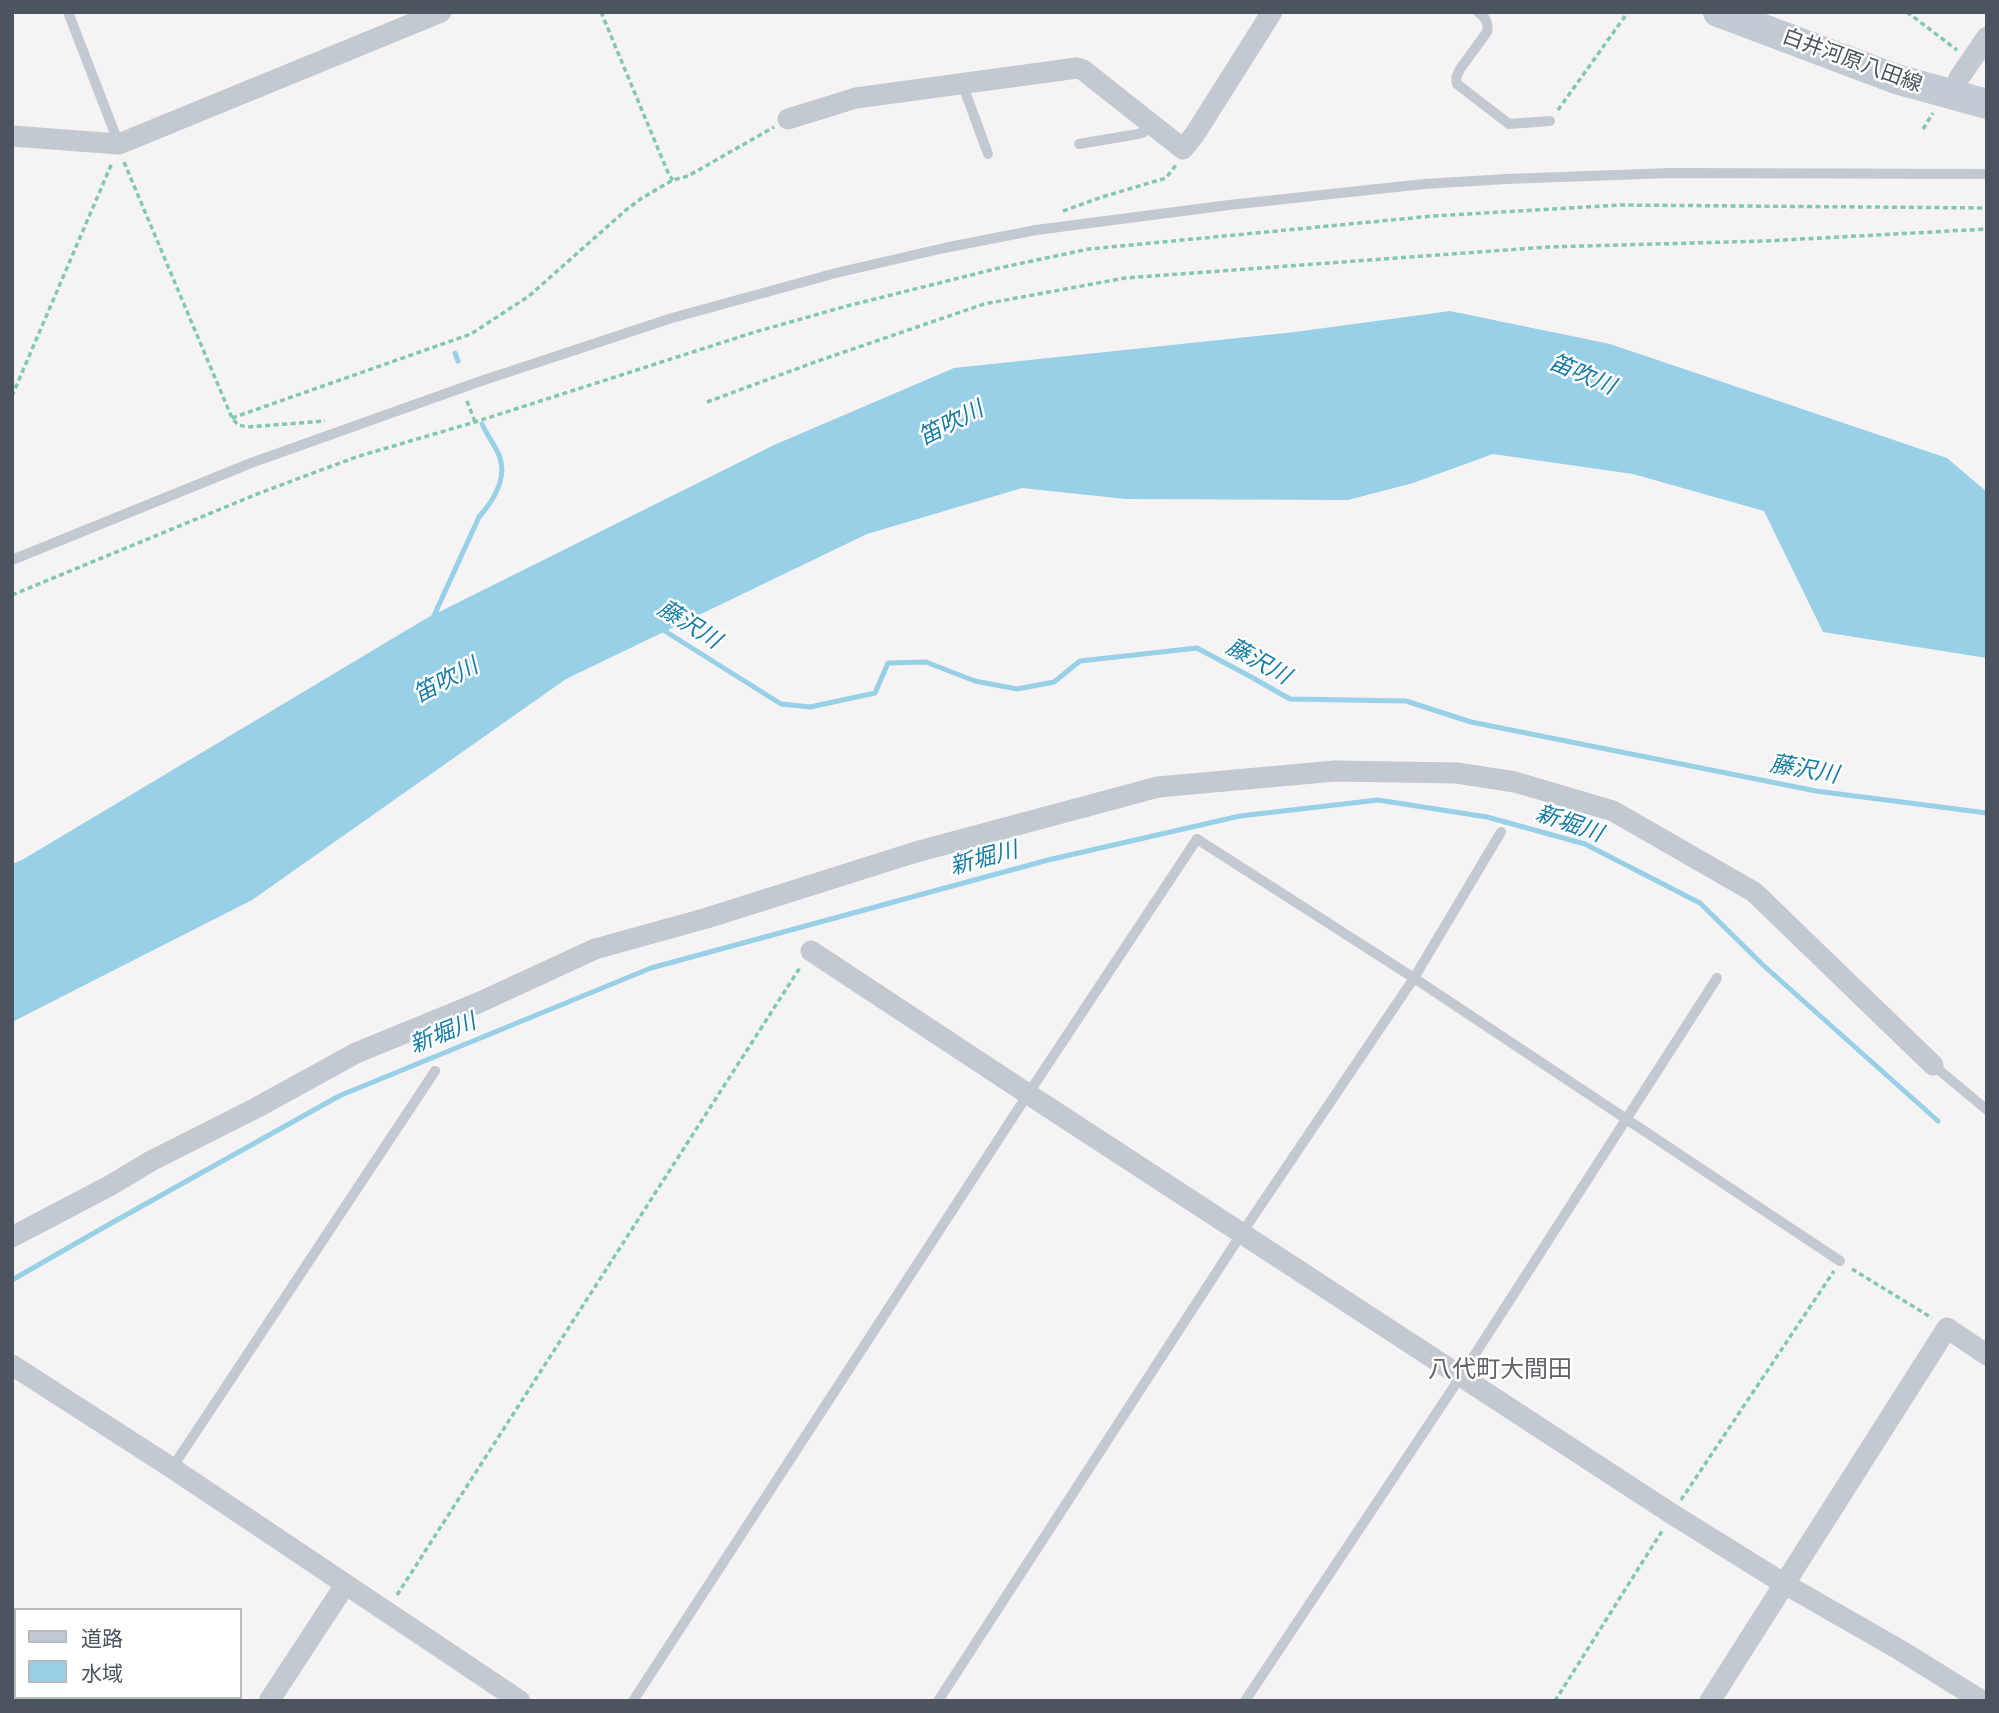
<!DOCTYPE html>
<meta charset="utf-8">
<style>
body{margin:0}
#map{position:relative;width:1999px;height:1713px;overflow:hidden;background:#f5f3f3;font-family:"Noto Sans","Noto Sans JP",sans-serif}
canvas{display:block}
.frame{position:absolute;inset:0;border:14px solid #4c545f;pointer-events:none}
.legend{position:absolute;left:14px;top:1608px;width:228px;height:91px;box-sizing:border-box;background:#fff;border:2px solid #b7bbbf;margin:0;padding:9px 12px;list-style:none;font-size:21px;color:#4c545f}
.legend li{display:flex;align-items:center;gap:14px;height:35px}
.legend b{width:35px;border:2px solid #b7bbbf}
</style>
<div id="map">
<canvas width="1999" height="1713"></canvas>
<div class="frame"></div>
<ul class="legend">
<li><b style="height:9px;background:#c2cad4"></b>道路</li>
<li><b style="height:19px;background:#97d0e7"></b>水域</li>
</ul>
</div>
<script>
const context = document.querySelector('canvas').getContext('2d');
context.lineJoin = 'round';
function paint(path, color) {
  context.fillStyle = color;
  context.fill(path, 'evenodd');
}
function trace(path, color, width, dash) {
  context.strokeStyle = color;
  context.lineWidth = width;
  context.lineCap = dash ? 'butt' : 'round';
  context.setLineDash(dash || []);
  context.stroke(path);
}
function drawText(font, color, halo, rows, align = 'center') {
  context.font = font + ' "Noto Sans","Noto Sans JP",sans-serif';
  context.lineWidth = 5;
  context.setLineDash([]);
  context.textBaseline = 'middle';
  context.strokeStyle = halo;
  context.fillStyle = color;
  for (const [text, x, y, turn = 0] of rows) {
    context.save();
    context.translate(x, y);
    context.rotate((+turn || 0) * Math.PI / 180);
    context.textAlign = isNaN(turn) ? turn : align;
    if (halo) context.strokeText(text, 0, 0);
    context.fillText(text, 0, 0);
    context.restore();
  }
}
paint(new Path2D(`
 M1450,311L1610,344L1947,458L1987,492V658L1823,632L1764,511L1633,474L1493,454L1413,483L1348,500L1126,499L1022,488L867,534L566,679L252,900L12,1022V864L22,860L427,618L774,445L954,368L1295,332Z`), '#97d0e7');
trace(new Path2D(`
 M455,353L458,361
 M432,620L479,517C494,500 508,477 499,455C494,444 487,435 482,424
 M660,628L781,704L810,707L875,693L888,663L926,662L975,681L1017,689L1054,682L1080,661L1197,648L1253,678L1290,699L1406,701L1471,722L1816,791L1987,813
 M12,1280L108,1225L339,1096L651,968L1048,860L1240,816L1378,800L1487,817L1585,844L1700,903L1763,965L1938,1121`), '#97d0e7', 5);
trace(new Path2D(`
 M601,12L669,175L673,180
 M1907,12L1957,50
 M1558,110L1628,12
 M1923,129L1933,113
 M124,162L232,418L238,425L248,427L325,421
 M1063,211L1102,197L1166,178L1176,165
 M12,396L112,163
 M467,401L475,422
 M707,402L815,362L984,304L1125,278L1547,247L1765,241L1987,229
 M232,418L471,334L529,296L626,210L642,198L673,180L688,176L774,127
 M12,595L257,494L356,457L475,422L755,332L847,306L999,268L1089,249L1433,216L1621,205L1987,208
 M1852,1269L1932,1318
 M1681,1500L1834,1271
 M397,1595L801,966
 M1555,1701L1662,1531`), '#80c9ab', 3.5, [5, 3.5]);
trace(new Path2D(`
 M68,12L119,144
 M1478,12C1485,17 1489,22 1487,32L1460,69L1456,78L1457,84L1509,124L1550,121
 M962,83L988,154
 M1079,144L1138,134L1144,132L1152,124
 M12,560L251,463L481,381L672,318L836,273L944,248L1036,230L1229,205L1424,184L1506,179L1671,173L1987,174
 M1933,1065L1987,1110
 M172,1468L435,1071
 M633,1701L1028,1094L1197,839L1414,978L1840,1261
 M938,1701L1242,1233L1414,978L1501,832
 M1245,1701L1461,1376L1717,978`), '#c2c9d0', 10);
trace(new Path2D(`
 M1953,96L1959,78L1987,37
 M788,119L856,98L1077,68L1083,70L1183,149L1195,134L1272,12
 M12,136L119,144L441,12
 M811,951L1028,1094L1672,1514L1783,1583L1900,1650L1982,1701
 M12,1237L111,1185L151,1161L256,1108L356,1053L478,1003L595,949L707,918L916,852L1158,787L1335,771L1457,773L1515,782L1613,811L1754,892L1933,1065
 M12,1365L172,1468L520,1701
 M269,1701L345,1585
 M1710,1701L1947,1328L1987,1355`), '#c2c9d0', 21);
trace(new Path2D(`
 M1718,12L1896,79L1987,104`), '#c2cad4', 30);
drawText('21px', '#4c545f', '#fff', [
 ["白井河原八田線",1852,61,20]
]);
drawText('italic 23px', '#187da6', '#fff', [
 ["笛吹川",1582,375,23],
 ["笛吹川",951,424,-27],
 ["藤沢川",689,625,32],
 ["藤沢川",1258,662,29],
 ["笛吹川",446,681,-28],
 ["藤沢川",1804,770,10],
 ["新堀川",1569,824,19],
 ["新堀川",984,859,-15],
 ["新堀川",443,1034,-22]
]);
drawText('24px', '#606267', '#fff', [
 ["八代町大間田",1500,1370]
]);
</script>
